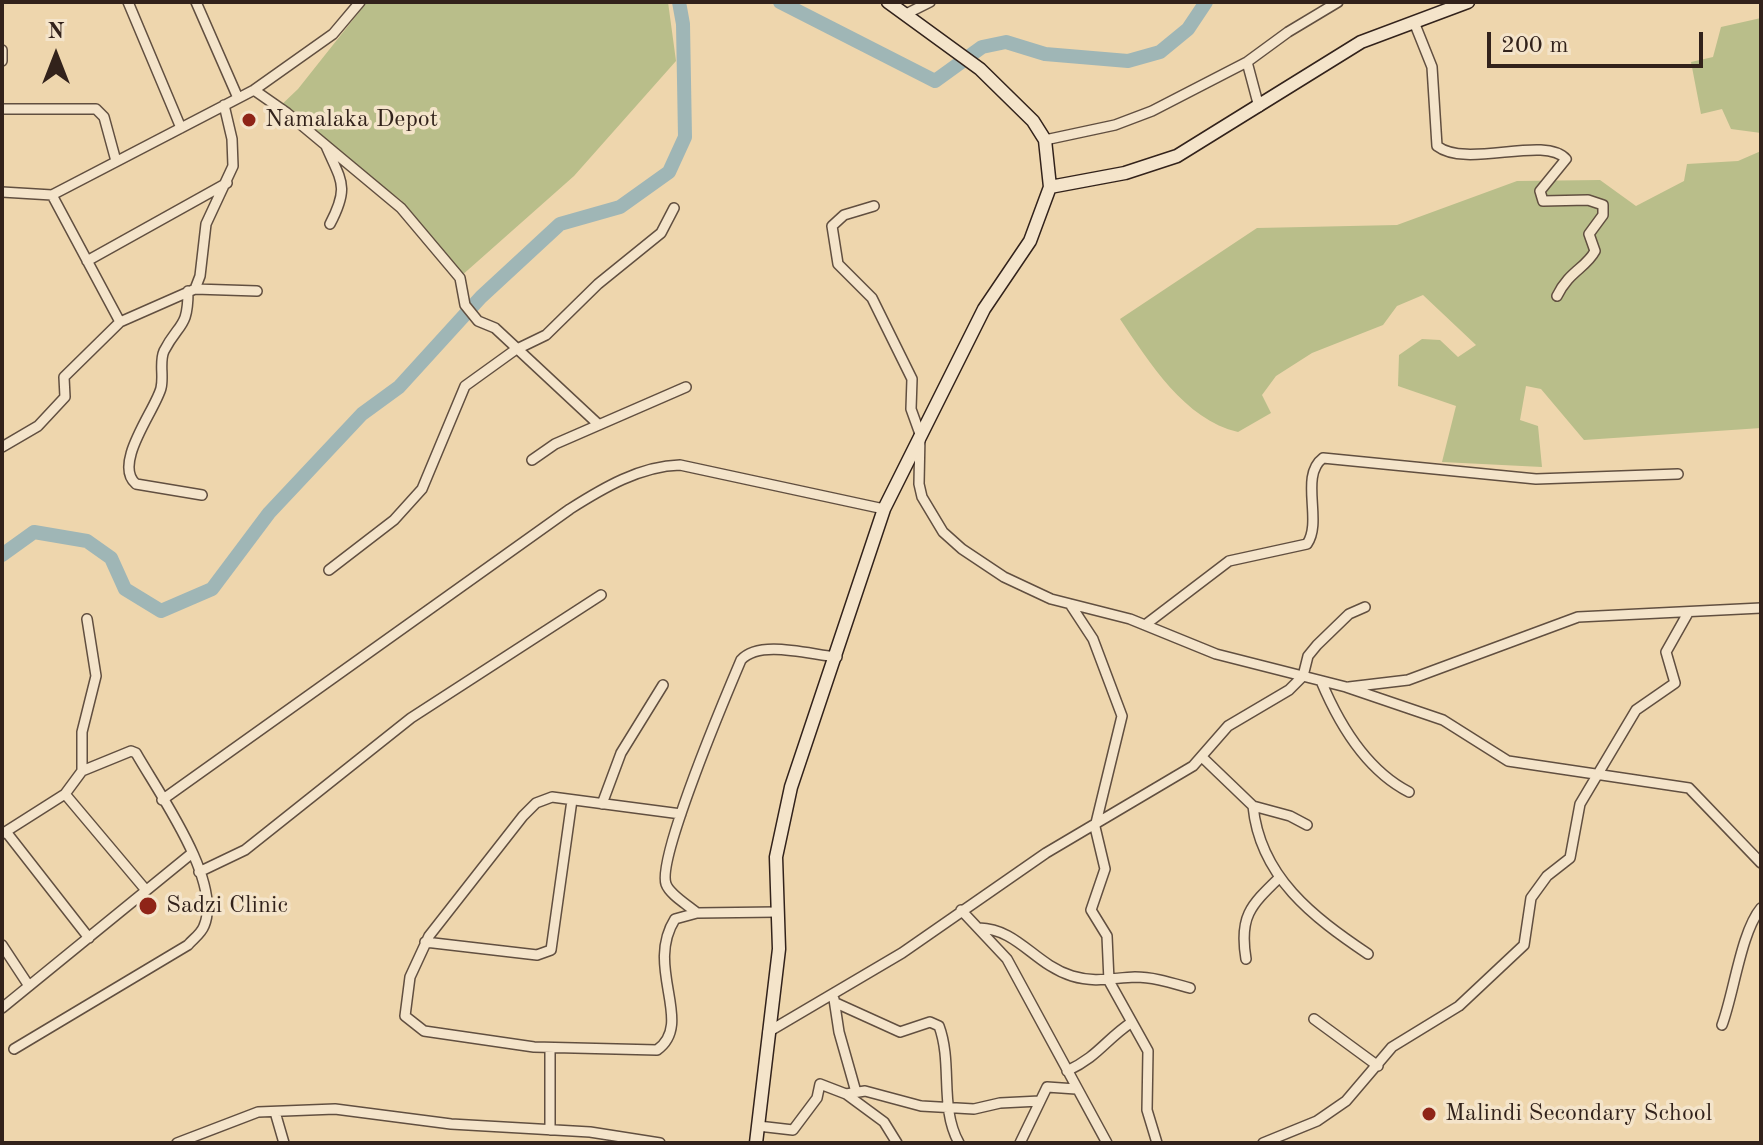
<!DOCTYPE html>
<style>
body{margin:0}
#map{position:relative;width:1763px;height:1145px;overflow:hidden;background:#eed6ad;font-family:"Old Standard TT",serif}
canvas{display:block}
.frame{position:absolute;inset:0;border:4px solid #32221b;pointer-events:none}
.north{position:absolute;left:16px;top:16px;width:80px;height:80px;-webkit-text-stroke:6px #f4e4ca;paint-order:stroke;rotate:0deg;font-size:22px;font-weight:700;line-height:32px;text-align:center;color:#32221b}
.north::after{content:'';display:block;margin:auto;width:28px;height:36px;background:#32221b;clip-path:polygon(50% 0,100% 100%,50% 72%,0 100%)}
.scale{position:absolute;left:1487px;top:32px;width:216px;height:36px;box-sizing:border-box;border:4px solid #32221b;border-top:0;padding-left:10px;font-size:24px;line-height:28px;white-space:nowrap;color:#32221b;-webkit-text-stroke:6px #f4e4ca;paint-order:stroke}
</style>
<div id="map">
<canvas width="1763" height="1145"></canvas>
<div class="frame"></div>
<div class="north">N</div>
<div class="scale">200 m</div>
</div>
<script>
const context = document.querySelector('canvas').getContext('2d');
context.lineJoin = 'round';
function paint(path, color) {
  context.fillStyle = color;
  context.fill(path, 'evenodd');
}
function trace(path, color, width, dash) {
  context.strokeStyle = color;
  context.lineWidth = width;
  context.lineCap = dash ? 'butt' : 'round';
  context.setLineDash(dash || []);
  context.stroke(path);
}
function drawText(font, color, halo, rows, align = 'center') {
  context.font = font + ' "Old Standard TT",serif';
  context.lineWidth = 7;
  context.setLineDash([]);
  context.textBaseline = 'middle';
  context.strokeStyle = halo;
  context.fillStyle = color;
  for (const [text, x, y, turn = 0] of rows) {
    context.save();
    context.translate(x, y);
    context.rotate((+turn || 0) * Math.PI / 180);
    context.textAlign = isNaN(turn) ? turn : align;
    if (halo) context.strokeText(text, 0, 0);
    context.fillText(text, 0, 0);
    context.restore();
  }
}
paint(new Path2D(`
 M367,2H668L676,61L574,176L460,277L401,200L277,109L298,89Z
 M1761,18V133L1731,129L1722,109L1701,114L1691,62L1713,57L1721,27Z
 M1761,151V428L1584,440L1541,389L1526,386L1520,420L1538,426L1542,467L1442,462L1456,406L1398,386L1399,355L1422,339L1440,340L1458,357L1476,345L1423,295L1397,306L1383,325L1312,353L1276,376L1262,395L1271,413L1238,432C1185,420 1149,362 1120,319L1257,228L1397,225L1517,181L1600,180L1636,206L1684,181L1687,164L1738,161Z`), '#b9be8a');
trace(new Path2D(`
 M780,2L935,81L982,47L1006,42L1045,54L1128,61L1160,52L1188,29L1206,2
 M2,555L34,532L87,541L111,558L125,589L161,611L212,589L269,513L362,414L399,387L481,297L560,224L620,207L669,172L685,137L683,24L679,2`), '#9fb6b6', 14);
const street = new Path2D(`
 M128,2L181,128
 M196,2L238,98
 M906,14L930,2
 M1414,22L1432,67L1437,146C1467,169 1544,135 1566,159L1540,191L1543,201L1588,200L1603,205V215L1589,234L1595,251C1586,268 1569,271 1557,296
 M2,50V61
 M1247,62L1259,107
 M254,90L287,113L401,208L460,278L465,305L478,321L495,328L598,424
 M2,109H96L104,117L116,161
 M1045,140L1115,125L1152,111L1247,62L1288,32L1338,2
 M326,146C341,181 350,186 330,224
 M2,192L52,195L254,90L333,34L360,2
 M52,195L120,322
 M874,206L844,215L832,226L838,264L872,298L912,379L911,409L920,434L919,484L922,497L943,532L962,549L1004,577L1051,599L1130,619L1216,654L1346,687L1443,720L1508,761L1689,788L1761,863
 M87,261L227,183
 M195,289L257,291
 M188,291C188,329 179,322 164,351C159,362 164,376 161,388C156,409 112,464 136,484L202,495
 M2,447L38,426L65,397L64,377L120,322L195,289L200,276L206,224L233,166L232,139L224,105
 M532,460L555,444L686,387
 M329,570L394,520L422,489L465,386L515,350L546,335L598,284L661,233L674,208
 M1070,604L1093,639L1122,716L1095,827L1105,869L1091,910L1107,936L1109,981L1148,1051L1147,1110L1157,1143
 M1145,625L1229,561L1307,544C1323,521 1299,476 1323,458L1536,479L1678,474
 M1321,681C1339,724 1366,770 1409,792
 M1349,687L1408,680L1578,617L1761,608
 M1203,758L1253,806L1290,816L1307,825
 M82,771V732L96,676L87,619
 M65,794L145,889
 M162,800L570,509C603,488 640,466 680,465L884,509
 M602,804L621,753L663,685
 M1253,806C1260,877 1313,917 1368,954
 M681,814L552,797L536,803L523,816L429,936L410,977L405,1016L424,1031L534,1047L657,1050C695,1023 644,968 675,919L697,913L777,912
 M7,833L89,938
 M2,834L65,794L82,771L131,751L136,753C158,792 223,882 204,926C201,934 193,939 188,945L14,1049
 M199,872L245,850L411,718L601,595
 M961,910L1007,959L1107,1143
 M697,913C688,905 670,895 666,884C657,858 727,693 741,660C760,639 811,655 837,657
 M979,928C1018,929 1034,964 1072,976C1095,983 1112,978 1135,977C1154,977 1172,983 1190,988
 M425,942L537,955L551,950L572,800
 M2,945L29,986
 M1246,959C1239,917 1250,906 1279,878
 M834,999L839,1032L856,1092
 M836,1003L900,1032L930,1022L939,1026C953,1064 939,1107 959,1143
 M2,1008L191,854
 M1314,1019L1378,1066
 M1722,1025C1734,993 1741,932 1761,908
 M768,1032L902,953L1046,853L1193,766L1228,726L1289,690L1303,676L1308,656L1317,645L1349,614L1365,607
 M550,1048V1130
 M1067,1071C1099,1056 1105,1040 1132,1022
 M846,1094L884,1122L897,1143
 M275,1112L284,1143
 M758,1126L793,1130L817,1098L820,1084L846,1094L865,1091L921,1106L974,1109L1000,1103L1040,1101
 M177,1143L258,1112L335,1109L451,1124L590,1132L660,1143
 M1020,1143L1047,1087L1076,1089
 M1263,1143L1317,1121L1346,1101L1392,1047L1459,1006L1524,945L1531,898L1547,876L1570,858L1580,804L1636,710L1675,683L1666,652L1688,613`);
const secondary = new Path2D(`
 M1050,187L1125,173L1177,156L1361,42L1468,2
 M756,1143L779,949L776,857L791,787L884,509L984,309L1030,241L1050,187L1045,140L1033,121L980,69L888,2`);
trace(street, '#614f40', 12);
trace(secondary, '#32221b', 15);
trace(street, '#f4e4ca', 9);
trace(secondary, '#f4e4ca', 12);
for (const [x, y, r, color] of [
 [249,120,8,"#8f2418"],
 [148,906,10,"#8f2418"],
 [1429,1114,8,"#8f2418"]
]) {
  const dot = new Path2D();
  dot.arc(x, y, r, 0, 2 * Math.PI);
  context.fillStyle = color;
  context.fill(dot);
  trace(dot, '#f4e4ca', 3);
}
drawText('24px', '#32221b', '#f4e4ca', [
 ["Namalaka Depot",265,120],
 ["Sadzi Clinic",166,906],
 ["Malindi Secondary School",1445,1114]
], 'left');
</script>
